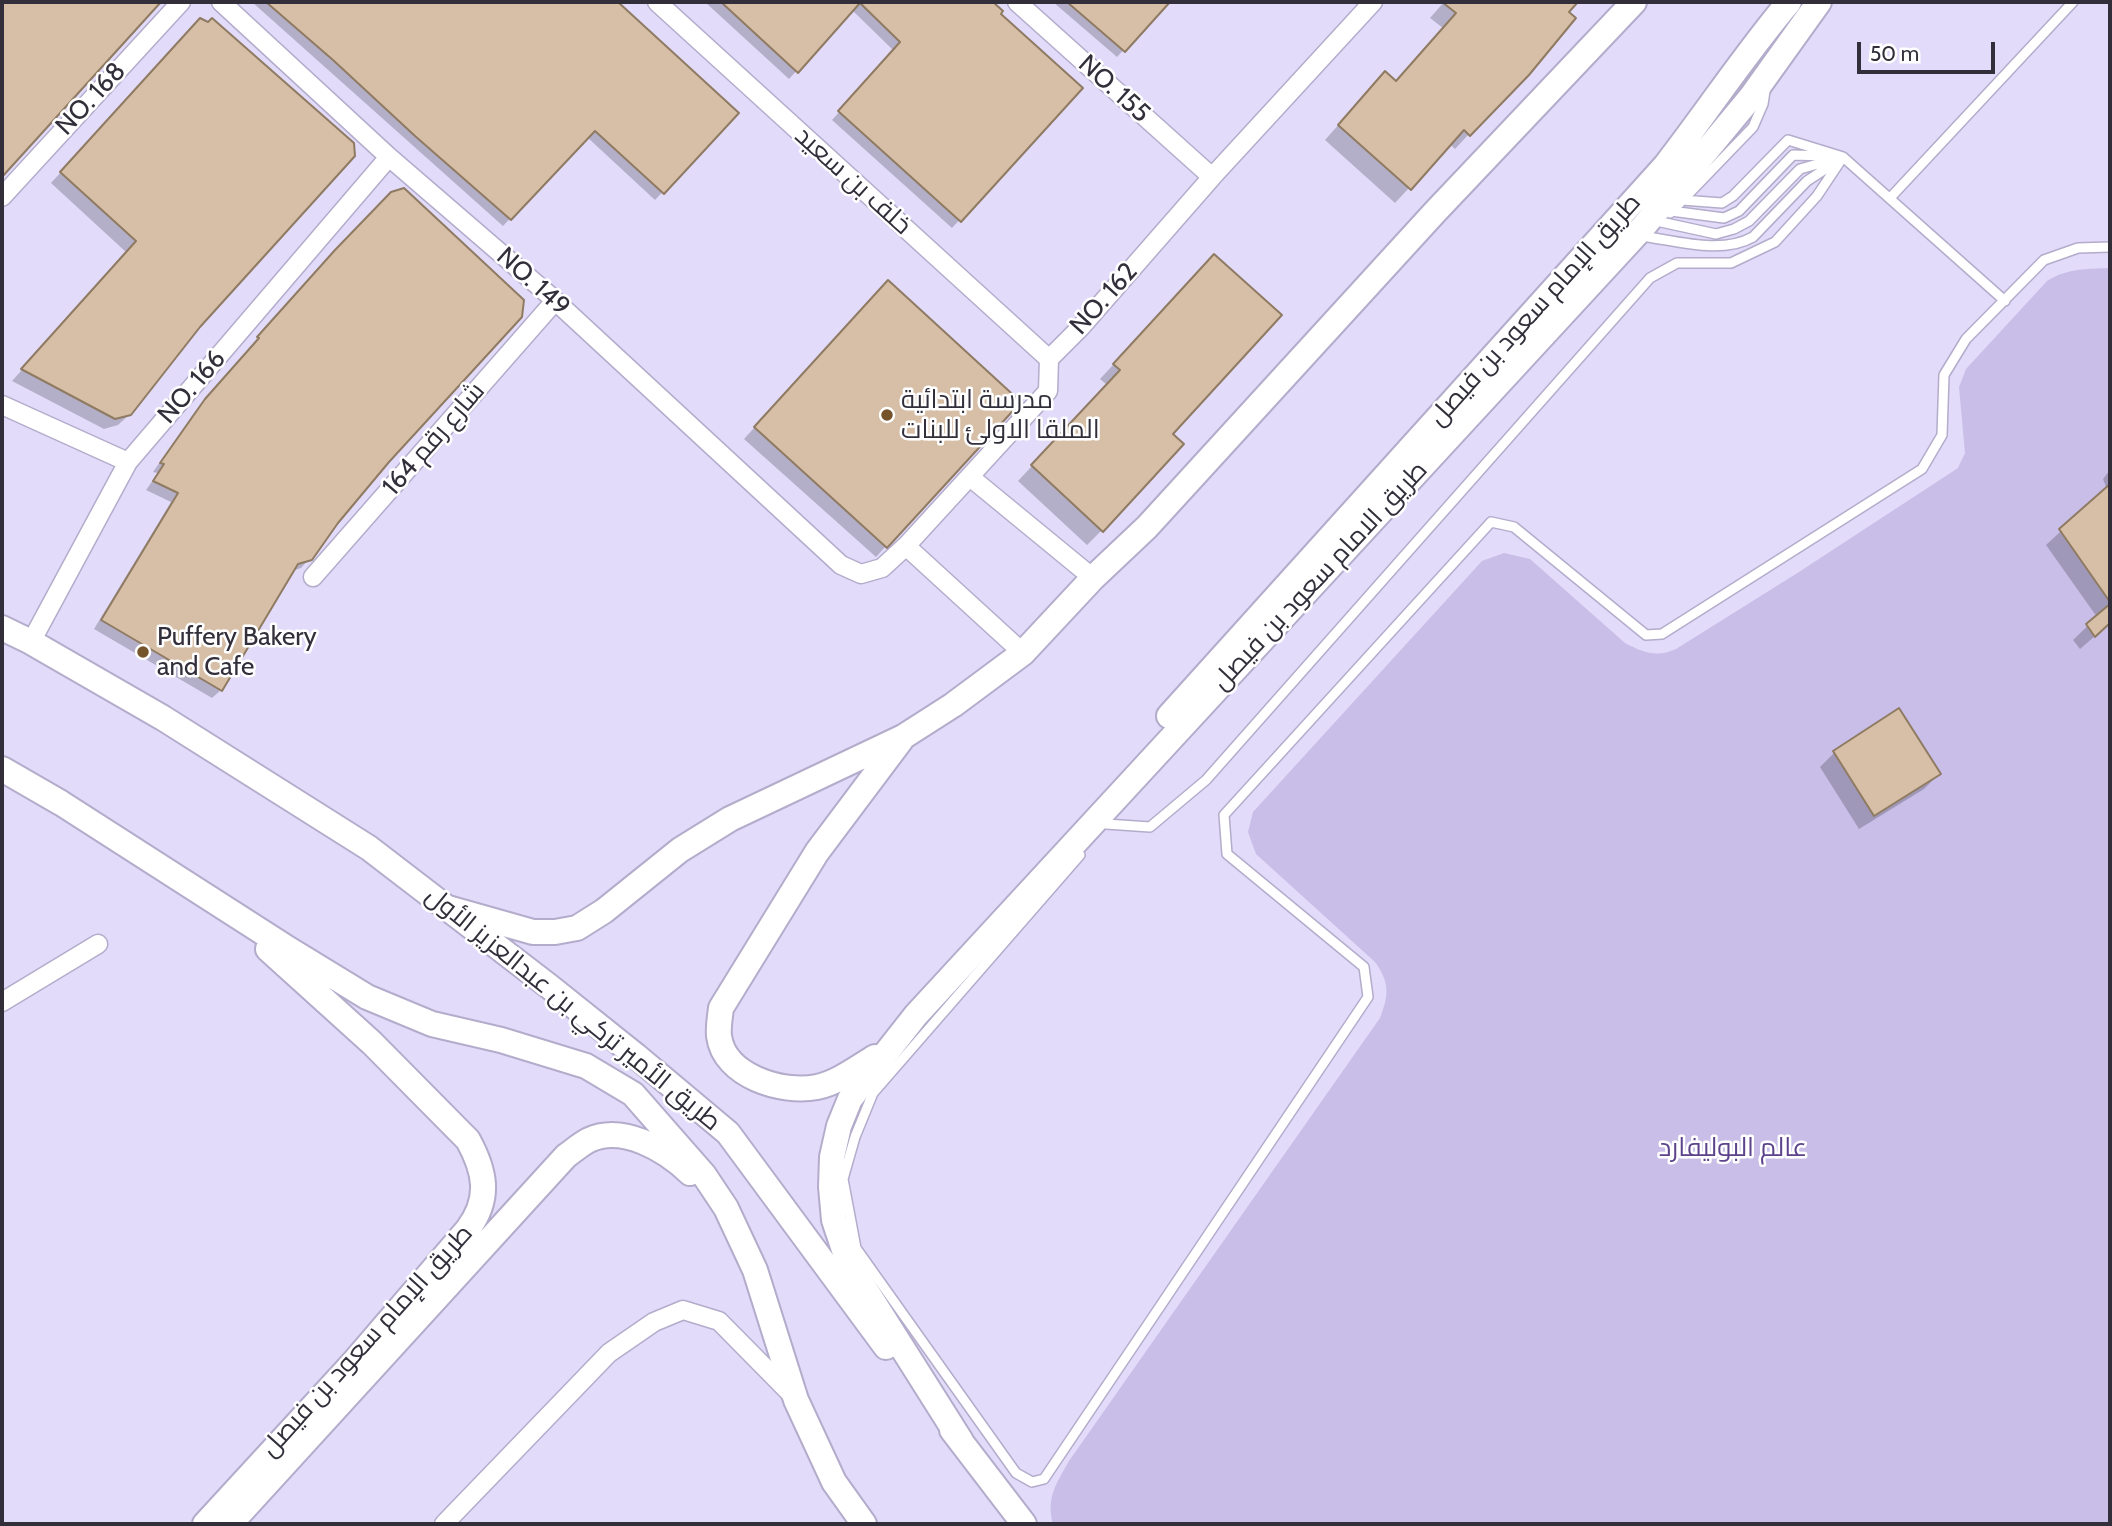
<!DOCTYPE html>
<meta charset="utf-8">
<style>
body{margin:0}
#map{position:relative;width:2112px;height:1526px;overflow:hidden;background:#e2dbfa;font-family:Cabin,sans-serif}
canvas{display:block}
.frame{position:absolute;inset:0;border:4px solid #322f3b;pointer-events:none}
.scale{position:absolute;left:1857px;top:42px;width:138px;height:32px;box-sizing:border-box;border:4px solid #322f3b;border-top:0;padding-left:9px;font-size:21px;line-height:24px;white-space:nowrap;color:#322f3b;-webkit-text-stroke:5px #fff;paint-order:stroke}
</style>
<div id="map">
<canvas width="2112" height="1526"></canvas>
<div class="frame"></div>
<div class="scale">50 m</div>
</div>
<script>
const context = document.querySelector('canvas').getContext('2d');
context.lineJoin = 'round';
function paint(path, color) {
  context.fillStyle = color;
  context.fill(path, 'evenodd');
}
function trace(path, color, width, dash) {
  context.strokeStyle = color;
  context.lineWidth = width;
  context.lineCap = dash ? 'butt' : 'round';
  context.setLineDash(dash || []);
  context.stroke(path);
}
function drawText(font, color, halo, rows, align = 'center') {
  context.font = font + ' Cabin,Cairo,sans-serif';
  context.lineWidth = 5;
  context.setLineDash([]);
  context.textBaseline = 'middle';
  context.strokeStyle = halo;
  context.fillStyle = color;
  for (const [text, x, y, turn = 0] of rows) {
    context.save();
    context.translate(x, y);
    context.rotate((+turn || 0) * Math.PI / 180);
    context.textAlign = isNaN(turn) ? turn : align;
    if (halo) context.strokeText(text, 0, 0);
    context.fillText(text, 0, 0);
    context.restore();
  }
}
paint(new Path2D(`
 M2110,268V1524H1053C1046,1498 1056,1484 1069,1461L1380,1018C1389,995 1390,983 1375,962L1256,854L1248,832L1253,812L1482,561L1504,553L1530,559L1625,643C1642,652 1657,658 1676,649L1799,572L1958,468L1965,453L1959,387L1966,369L2047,281C2067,268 2088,269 2110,268Z`), '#c8bee7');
paint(new Path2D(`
 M2,2H158L2,175Z
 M252,2H616L737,113L655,200L587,137L503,226Z
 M705,2H991L1001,11L998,14L1081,88L952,228L832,120L894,51L852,10L789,79Z
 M1053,2H1168L1117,57Z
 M1444,2H1575L1469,134L1455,149L1450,144L1395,203L1325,140L1371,88L1395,82L1443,28L1430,18Z
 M190,31L199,326L130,414L118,425L104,429L12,381L127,253L51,183Z
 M327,261L388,461L336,522L310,558L301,568L292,571L221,690L212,698L94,629L171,502L146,490L158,473L153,472L197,409Z
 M1200,271L1171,434L1102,530L1087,545L1018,481L1107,385L1100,379Z
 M877,293L886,546L876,557L744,439Z
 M2110,470V623L2080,649L2073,640L2097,617L2046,545L2107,489L2103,479Z
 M1834,753L1939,774L1924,789L1859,829L1820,767Z`), '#0003');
const building = new Path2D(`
 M2,2H161L2,177Z
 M266,2H618L739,113L664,194L595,131L511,220L415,136L333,60Z
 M721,2H993L1003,11L1001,14L1083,88L961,222L838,111L900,42L860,3L798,73Z
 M1067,2H1170L1125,52Z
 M1442,2H1578L1569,12L1576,18L1529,75L1470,136L1464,130L1411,190L1338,125L1385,71L1396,81L1456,13Z
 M200,18L208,22L212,18L354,143L355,156L200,327L131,415L115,419L21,369L136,241L60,172Z
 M404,188L524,300L522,317L389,462L338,523L312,560L298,564L222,691L101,620L178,493L153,481L164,464L160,463L205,399L259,338L257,337L335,250L391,192Z
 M1214,254L1282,315L1173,434L1184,444L1103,532L1031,465L1120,370L1113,364Z
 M888,280L1021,402L887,548L754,427Z
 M2110,484V602L2059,529Z
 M2110,604V623L2095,637L2086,624Z
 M1899,708L1941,774L1874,816L1833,751Z`);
paint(building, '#d6bfa6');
trace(building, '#8f7a62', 2);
const service = new Path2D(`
 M1890,198L2073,2
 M1682,200L1722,203L1733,196L1788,140L1843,157L2005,301
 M1671,211L1724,218L1739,211L1793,155L1827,156
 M1670,213L1753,127L1763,104L1765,91
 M1661,222L1716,234L1734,229L1749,221L1800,169L1835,159
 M1648,237C1681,242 1723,254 1753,237L1807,181L1839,160
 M1106,824L1150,827L1206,780L1650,278L1677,263H1731L1775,242L1817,196L1843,157
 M1080,855L873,1093L855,1137L843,1179L856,1248L1016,1473L1032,1482L1044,1479L1368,997L1364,967L1227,854L1224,815L1491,522L1514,527L1646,635L1662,634L1922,469L1942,435L1944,375L1966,339L2044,260L2078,248L2110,247`);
const minor = new Path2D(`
 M221,2L389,157L549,295L841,565L861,574L882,568L906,546L1048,391L1049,359L1080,328L1212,177L1373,2
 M657,2L1049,359
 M1017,2L1212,177
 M2,197L181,2
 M2,405L128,462
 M970,477L1093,578
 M906,546L1023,653
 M313,577L555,301
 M31,642L128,462L389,157
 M2,1002L98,944
 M444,1524L609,1353L654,1322L683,1310L719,1321L792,1395`);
const secondary = new Path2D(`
 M2,628L31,642L163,718L369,848L550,987L635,1055L728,1133L886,1347
 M1169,716L1665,166C1707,112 1745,54 1789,2
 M2,769L61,803L287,948L367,997L432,1024L501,1040L586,1066L633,1094L704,1175L726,1208L755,1270L796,1400L834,1482L864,1524
 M448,908L533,932H555L577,928L604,911L680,850L730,819L903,737L953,705L1023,653L1093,578L1147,527L1435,212L1634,2
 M875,1057C857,1068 837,1083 817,1087C782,1094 724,1076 719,1036C718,1027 720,1017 721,1008L817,852L901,740
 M952,1430L1024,1524
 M961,1441L860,1281L845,1253L834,1220L831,1187L832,1157L839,1126L850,1099L916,1015L1644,226L1751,97L1819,2
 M205,1524L353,1363L468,1229C491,1198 485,1171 468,1140L372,1043L268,949
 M230,1524L566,1156C573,1151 581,1144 589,1140C623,1124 666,1150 690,1173`);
trace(service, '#b4accb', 12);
trace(minor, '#b4accb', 21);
trace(secondary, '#b4accb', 28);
trace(service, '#fff', 9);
trace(minor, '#fff', 18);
trace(secondary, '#fff', 24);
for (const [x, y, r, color] of [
 [887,415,7,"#75542b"],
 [143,652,7,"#75542b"]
]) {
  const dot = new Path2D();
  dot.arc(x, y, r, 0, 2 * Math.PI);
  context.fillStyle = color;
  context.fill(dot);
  trace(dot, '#fff', 2.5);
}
drawText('26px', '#322f3b', '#fff', [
 ["NO. 155",1114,89,42],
 ["NO. 168",91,99,-47],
 ["خلف بن سعيد",853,181,42],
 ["NO. 149",533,282,42],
 ["NO. 162",1104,299,-48],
 ["طريق الإمام سعود بن فيصل",1535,310,-48],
 ["NO. 166",192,387,-49],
 ["شارع رقم 164",434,439,-49],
 ["طريق الامام سعود بن فيصل",1320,576,-47],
 ["طريق الأمير تركي بن عبدالعزيز الأول",573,1009,39],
 ["طريق الإمام سعود بن فيصل",367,1341,-48]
]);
drawText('26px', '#322f3b', '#fff', [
 ["مدرسة ابتدائية",901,400],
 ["الملقا الاولئ للبنات",901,430],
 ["Puffery Bakery",157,637],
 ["and Cafe",157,667]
], 'left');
drawText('26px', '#5c438c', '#fff', [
 ["عالم البوليفارد",1733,1148]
]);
</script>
